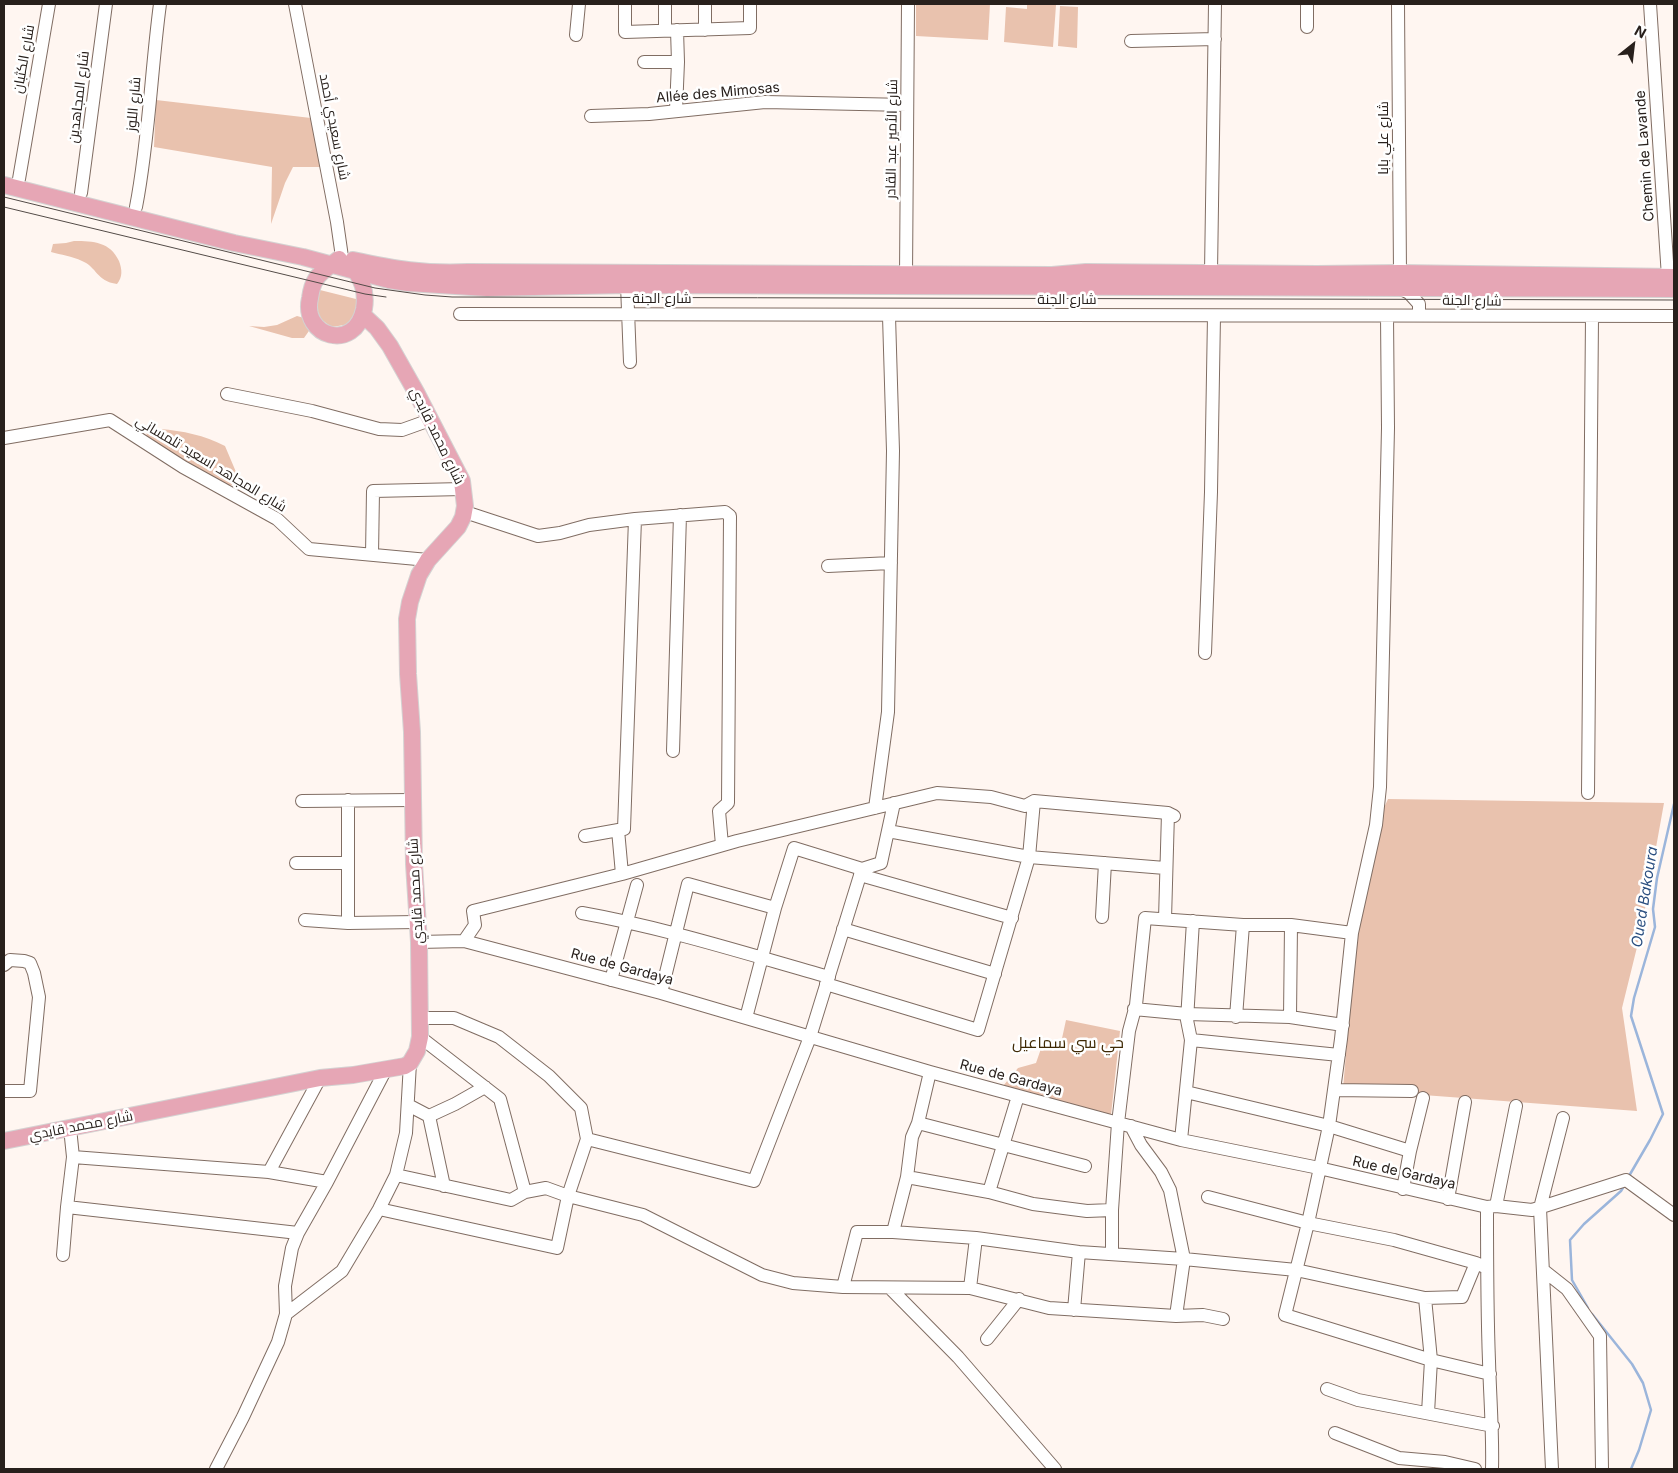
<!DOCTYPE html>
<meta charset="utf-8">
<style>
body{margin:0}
#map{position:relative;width:1678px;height:1473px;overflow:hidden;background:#fff6f1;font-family:Inter,sans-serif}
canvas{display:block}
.frame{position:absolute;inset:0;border:5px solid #28201c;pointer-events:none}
.north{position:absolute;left:1608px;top:20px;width:50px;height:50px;-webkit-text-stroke:4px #fff;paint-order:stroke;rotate:29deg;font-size:14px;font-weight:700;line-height:20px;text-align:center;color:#28201c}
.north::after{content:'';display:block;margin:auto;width:18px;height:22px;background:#28201c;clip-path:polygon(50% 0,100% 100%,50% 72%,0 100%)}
</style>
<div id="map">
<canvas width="1678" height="1473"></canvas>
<div class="frame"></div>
<div class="north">N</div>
</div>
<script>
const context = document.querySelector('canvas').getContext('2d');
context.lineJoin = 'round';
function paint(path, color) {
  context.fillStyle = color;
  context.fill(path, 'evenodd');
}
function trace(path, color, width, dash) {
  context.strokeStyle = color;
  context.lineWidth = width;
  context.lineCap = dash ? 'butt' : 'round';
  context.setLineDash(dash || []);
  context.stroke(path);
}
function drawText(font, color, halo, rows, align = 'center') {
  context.font = font + ' Inter,Cairo,sans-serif';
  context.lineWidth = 5;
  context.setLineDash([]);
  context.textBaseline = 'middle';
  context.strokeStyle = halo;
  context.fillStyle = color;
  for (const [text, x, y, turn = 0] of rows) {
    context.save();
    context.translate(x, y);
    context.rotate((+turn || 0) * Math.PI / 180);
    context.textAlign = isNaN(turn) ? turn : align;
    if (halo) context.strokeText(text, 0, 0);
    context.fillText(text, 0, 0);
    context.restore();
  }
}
paint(new Path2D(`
 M916,4H990L988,40L916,36Z
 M1027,4L1056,5L1053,47L1004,42L1006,7L1027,9Z
 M1060,6L1078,7L1077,48L1058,46Z
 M156,100L311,118L321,167H293L285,183L271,224L272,167L154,147Z
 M74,241C94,241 110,242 119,261C122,269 123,277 117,284C96,281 97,267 82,261C72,256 61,255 51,252L53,244L66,243Z
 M320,290L360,300L350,324L332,327C314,316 313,310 320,290Z
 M297,316L304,318L311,328L304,338H292L249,326L264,327L277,325Z
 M160,429C183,431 204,435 225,446L236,472L232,485L228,486L146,437L147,432Z
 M1388,799L1664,803L1641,931L1622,1008L1637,1111L1343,1089L1356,934L1376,825Z
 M1066,1020L1120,1031L1111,1115L1003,1086L1018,1068L1036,1063L1044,1040L1061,1043Z`), '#e9c2ae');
trace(new Path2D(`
 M1629,1176L1650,1140L1663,1114L1631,1016L1634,998L1655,927L1653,909L1657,878L1674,804
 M1588,1308L1572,1280L1570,1240L1584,1224L1621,1191L1624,1186
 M1592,1314L1632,1364L1643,1383L1651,1410L1639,1450L1631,1469`), '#9bb5db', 2.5);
const minor = new Path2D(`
 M295,4L337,222L342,257
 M625,4V32L750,28V4
 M1307,4V27
 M1398,4L1400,273
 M1650,4L1668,277
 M665,30V4
 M705,30V4
 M576,35L579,4
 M1131,41L1215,39
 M644,62H678
 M676,110L678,62L677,30
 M591,116L649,114L765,102L907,105
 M19,179L49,4
 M81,193L106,4
 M136,207C149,140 151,71 160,4
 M1211,272L1215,4
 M906,275L908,4
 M627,285L630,362
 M1399,288L1409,293L1419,304V315
 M460,314L1674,316
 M1387,316L1388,428L1380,787L1376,825L1352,933L1341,1039L1329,1126L1308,1223L1285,1315L1431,1360L1490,1374
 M227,394L312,411L379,429L402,430L430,420
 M4,438L110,420L183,467L277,519L309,549L428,560
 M465,512L538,536L560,533L589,525L635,519L725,512L730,516L728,803L719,811L722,845
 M372,555L373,491L463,489
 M828,566L891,563
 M1205,653L1211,492L1214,316
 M673,751L680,515
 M1588,793L1592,317
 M348,800V923L417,922
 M302,801L412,800
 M875,808L888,712L893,451L889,316
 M618,830L622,874
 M888,831L1029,857L1165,868
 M585,836L624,829L635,519
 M296,863H348
 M860,875L1012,918
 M582,913C666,928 747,954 829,977
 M1102,917L1105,863
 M1165,919L1168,813
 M305,920L348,923
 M843,929L995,974
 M464,941L475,925L473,911L622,874L737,841L937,793L991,797L1025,806L1034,801
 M419,942L464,941L661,993L930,1072L1181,1140L1319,1168L1487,1207L1496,1206L1532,1210L1626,1180L1674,1215
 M4,965L10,960L24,961L30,963L34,973L39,997L30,1091H4
 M611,980L637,885
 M826,984L978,1030L1029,857L1034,801L1168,813L1174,816
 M661,993L688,884L775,908
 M1134,1009L1187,1014L1290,1017L1343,1025
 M1236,1017L1243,925
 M1290,1017L1291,925
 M746,1018L775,908L794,848L862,869L881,863L894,803
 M420,1037L500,1099L525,1192
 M1191,1040L1339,1055
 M1334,1090L1412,1091
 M1186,1092L1329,1126L1410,1151
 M408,1105L429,1116L444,1186
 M429,1116L455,1104L485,1087
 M918,1123L1085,1166
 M1131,1126L1141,1145L1161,1172L1170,1190L1184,1259L1176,1316
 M70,1128L73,1157L67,1207L298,1233
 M587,1139L754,1181L810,1037L862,869
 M1181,1140L1191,1040L1187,1020L1193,921
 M73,1157L269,1172L327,1182
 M269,1172L320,1078
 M396,1175L511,1200L525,1192L546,1188L568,1196L643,1215L762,1275L793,1283L843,1287L970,1288L1049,1308L1176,1316L1203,1315L1223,1319
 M907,1177L989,1192L1033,1204L1087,1211L1112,1210
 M1403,1189L1410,1151L1423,1098
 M989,1192L1018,1096
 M1208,1197L1308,1223L1394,1240L1476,1263L1487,1268
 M1448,1199L1465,1102
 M1496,1206L1516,1106
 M1487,1207C1487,1259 1487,1310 1489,1361C1490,1398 1493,1433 1492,1469
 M379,1209L557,1248L568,1196L587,1139L581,1108L549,1076L499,1037L454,1018H420
 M893,1232L907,1177L912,1137L918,1123L930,1072
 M1112,1254V1210L1118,1123L1129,1031L1136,1005L1145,918L1243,925H1291L1352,933
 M63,1255L67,1207
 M1543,1270L1567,1289L1600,1336L1602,1469
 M843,1287L857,1232H893L976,1238L1079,1252L1184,1259L1296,1270L1425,1298
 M890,1288L958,1357L1055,1469
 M970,1288L976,1238
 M1074,1310L1079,1252
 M286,1314L342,1271L379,1209L396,1175L406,1133L410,1063
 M987,1339L1019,1299
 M1327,1389L1358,1400L1493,1426
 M1428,1413L1431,1360L1425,1298L1462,1297L1476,1263
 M1335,1433L1399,1458L1445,1462L1475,1469
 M216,1469L243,1417L278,1342L286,1314L285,1286L292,1248L298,1233L327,1182L386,1069
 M1552,1469L1540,1208L1563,1118`);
const major = new Path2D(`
 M4,185L234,243L303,257L389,280L408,283L487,288L627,285L1674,289
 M339,259C331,265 321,271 316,279C312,285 311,291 310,298C301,337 355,353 364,309C367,292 362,279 352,266
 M353,260C395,269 424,274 468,272L1052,275L1086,272L1317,274L1400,273L1674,277
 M4,1141L320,1078L353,1075L405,1066L410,1063L417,1051L420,1037L419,942L414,864L412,732L408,674L407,619L410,602L419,575L428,560L458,527L463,517L465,506L462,481L416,392L390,346L377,328L363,315`);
trace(minor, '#806d63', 14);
trace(major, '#d4d2d2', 18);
trace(minor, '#fff', 12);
trace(major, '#e6a6b5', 16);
trace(new Path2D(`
 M4,197L375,288L425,295L452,297L1674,300
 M4,207L365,294L386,297`), '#534b47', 1);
drawText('14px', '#28201c', '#fff', [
 ["شارع الكثبان",24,59,-80],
 ["Allée des Mimosas",718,93,-5],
 ["شارع المجاهدين",79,97,-83],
 ["شارع اللوز",134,104,-85],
 ["شارع سعيدي أحمد",334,127,79],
 ["شارع علي بابا",1384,138,-90],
 ["شارع الأمير عبد القادر",892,139,-89],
 ["Chemin de Lavande",1645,156,-94],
 ["شارع الجنة",662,299],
 ["شارع الجنة",1067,300],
 ["شارع الجنة",1472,301,1],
 ["شارع محمد قايدي",437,436,64],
 ["شارع المجاهد اسعيد تلمساني",211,464,31],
 ["شارع محمد قايدي",416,891,-93],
 ["Rue de Gardaya",622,967,15],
 ["Rue de Gardaya",1011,1078,15],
 ["شارع محمد قايدي",81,1126,-11],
 ["Rue de Gardaya",1404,1173,13]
]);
drawText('italic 15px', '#2c5081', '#fff', [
 ["Oued Bakoura",1645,897,-81]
]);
drawText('16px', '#3f2904', '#fff', [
 ["حي سي سماعيل",1068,1043]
]);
</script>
